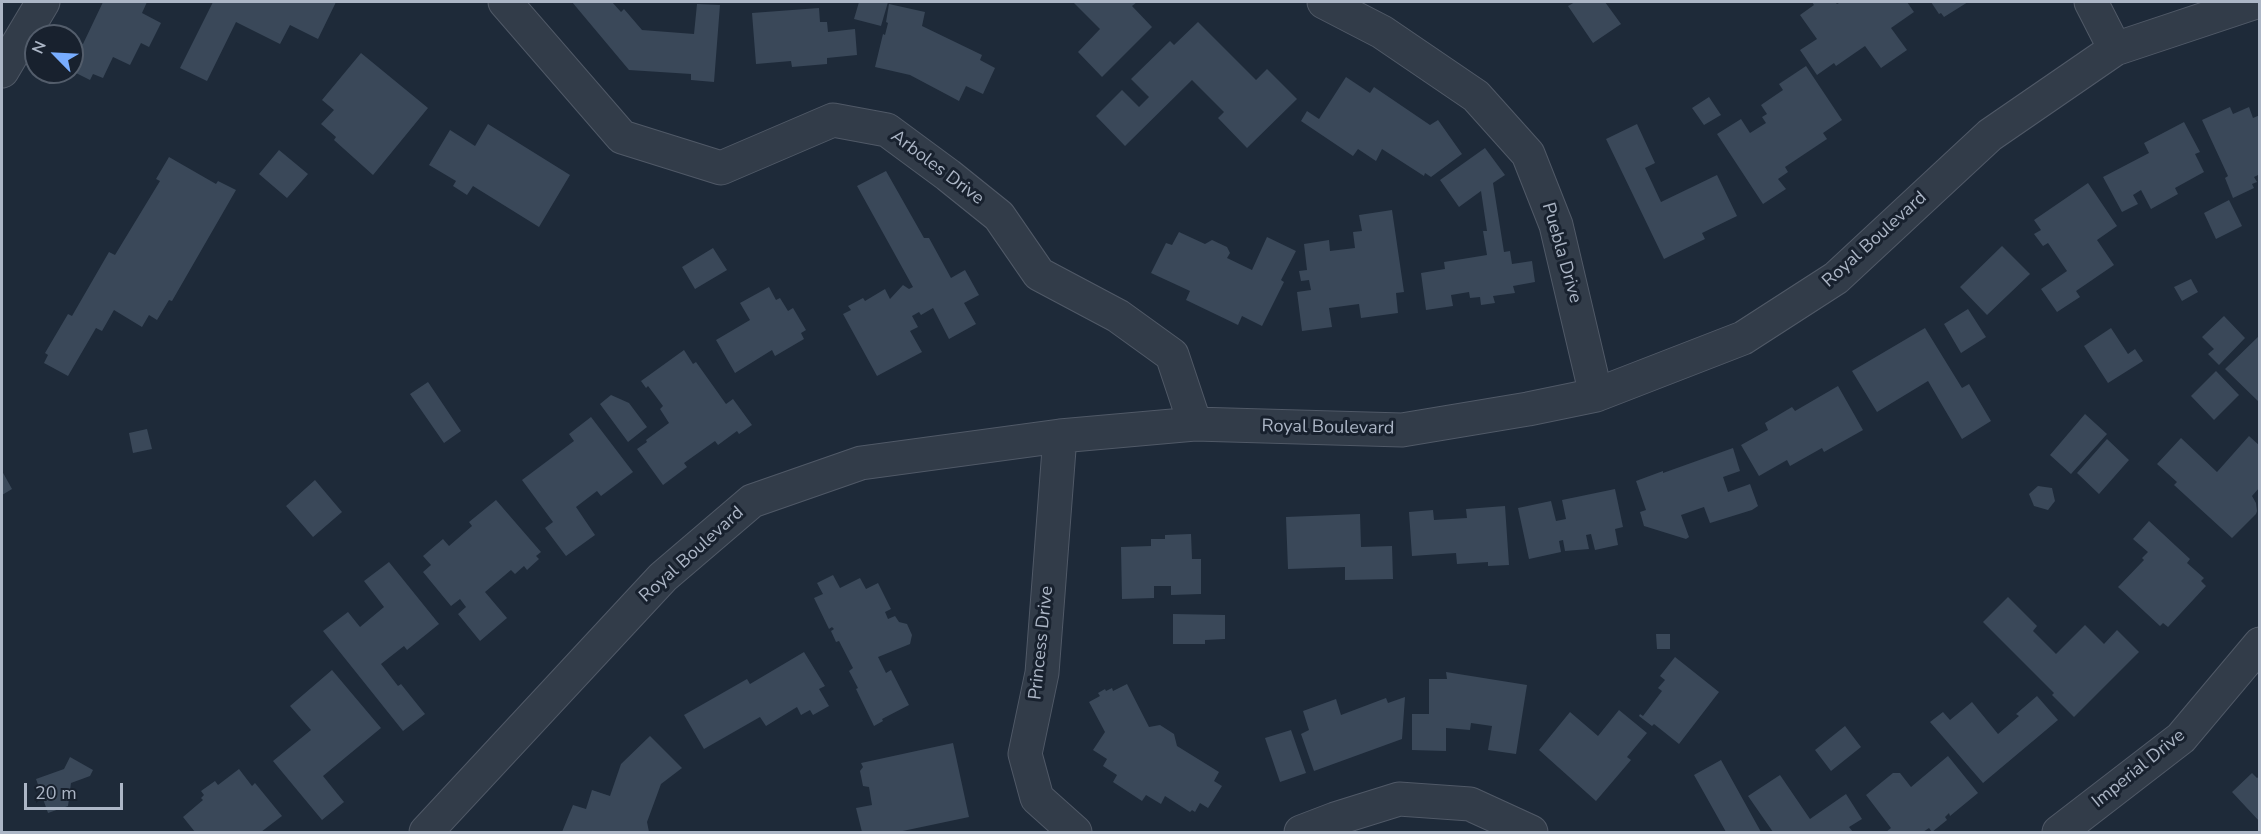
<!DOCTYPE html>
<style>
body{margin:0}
#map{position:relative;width:2261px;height:834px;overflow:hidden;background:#1e2a39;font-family:"Nunito Sans",sans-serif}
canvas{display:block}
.frame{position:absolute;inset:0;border:3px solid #acb6c6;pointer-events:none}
.north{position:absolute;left:24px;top:24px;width:60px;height:60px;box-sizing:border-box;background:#18212e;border:2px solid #535d6b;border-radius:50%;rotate:294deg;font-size:16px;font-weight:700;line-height:24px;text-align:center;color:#acb6c6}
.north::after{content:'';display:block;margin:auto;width:21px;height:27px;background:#78adff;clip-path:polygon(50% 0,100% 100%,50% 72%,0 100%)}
.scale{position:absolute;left:24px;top:783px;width:99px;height:27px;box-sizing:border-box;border:3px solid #acb6c6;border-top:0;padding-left:8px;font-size:18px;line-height:21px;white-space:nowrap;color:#acb6c6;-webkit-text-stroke:4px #18212e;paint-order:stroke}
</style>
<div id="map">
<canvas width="2261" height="834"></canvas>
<div class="frame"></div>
<div class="north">N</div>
<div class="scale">20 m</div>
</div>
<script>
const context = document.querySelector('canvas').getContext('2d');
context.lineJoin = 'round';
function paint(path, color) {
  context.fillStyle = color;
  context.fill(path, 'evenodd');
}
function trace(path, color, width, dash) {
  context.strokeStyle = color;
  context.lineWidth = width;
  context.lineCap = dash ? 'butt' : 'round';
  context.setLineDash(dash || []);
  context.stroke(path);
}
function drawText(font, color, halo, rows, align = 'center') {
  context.font = font + ' "Nunito Sans",sans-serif';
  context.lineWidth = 6;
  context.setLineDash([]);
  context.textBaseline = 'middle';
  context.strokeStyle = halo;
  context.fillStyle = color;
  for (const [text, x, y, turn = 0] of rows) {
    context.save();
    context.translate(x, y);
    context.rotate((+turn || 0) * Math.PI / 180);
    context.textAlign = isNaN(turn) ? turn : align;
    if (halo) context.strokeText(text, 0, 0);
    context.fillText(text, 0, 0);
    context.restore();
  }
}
paint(new Path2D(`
 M103,2H147L142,13L161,23L149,47L141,43L130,65L113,57L103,78L93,74L90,80L72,71V39L83,44Z
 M213,2H336L318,39L290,25L280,44L236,22L207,81L180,68Z
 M572,2H612L621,12L624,9L642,30L694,34L697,4L720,5L714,82L691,80V74L629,70Z
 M859,2H888L881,26L854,19Z
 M1073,2H1137L1132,6L1152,27L1102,77L1078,52L1100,29Z
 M1575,2H1605L1621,24L1593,43L1568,6Z
 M1812,2H1835L1837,4L1841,2H1907L1914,12L1891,28L1907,50L1881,68L1865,46L1836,66L1834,63L1817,75L1800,50L1817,39L1800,15L1814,5Z
 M1931,2H1968L1944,17L1941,13L1939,14Z
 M889,4L925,12L922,26L982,55L980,60L995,68L983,94L966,86L959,101L910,75L875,67L883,34L885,35L888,23L886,22Z
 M819,8L820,22H827L828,32L855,29L857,55L827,58V64L792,67L791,61L756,64L752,13Z
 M1198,22L1256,80L1267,69L1297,99L1247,148L1218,118L1224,112L1192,80L1125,146L1096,116L1122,90L1139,107L1149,97L1131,79L1170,41L1174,45Z
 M361,53L428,108L373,175L334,140L336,137L321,124L334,110L322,100Z
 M1806,66L1842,120L1823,133L1827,139L1785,167L1788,172L1778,179L1786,189L1763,204L1717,134L1741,119L1750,133L1766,123L1762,117L1767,114L1761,105L1783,90L1779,84Z
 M1346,77L1370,93L1374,87L1430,125L1438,120L1462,154L1431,177L1425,173L1424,176L1382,149L1376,161L1358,149L1353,156L1301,121L1307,111L1319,119Z
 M1709,97L1721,115L1704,125L1692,108Z
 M2230,107L2233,114L2249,107L2253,118L2260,115V174L2254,177L2257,182L2252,184L2254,188L2233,198L2225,178L2228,176L2202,120Z
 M2184,122L2200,152L2195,154L2204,172L2175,188L2178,194L2151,209L2141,190L2133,195L2138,204L2122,212L2103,177L2149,153L2144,143Z
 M488,124L570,175L539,227L473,186L467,195L453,186L456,181L429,165L450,130L475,146Z
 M1637,124L1655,163L1645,168L1661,202L1717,175L1737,216L1702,233L1705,239L1664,259L1606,139Z
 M1485,148L1505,175L1493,183L1504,252L1510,251L1512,264L1532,261L1535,282L1513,286L1515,293L1493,296L1495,303L1481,305L1480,297L1470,298L1469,292L1451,295L1453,306L1426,310L1421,273L1445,269L1444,262L1487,255L1483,231H1487L1481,191L1459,207L1440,180Z
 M279,150L308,174L287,198L259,174Z
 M169,157L216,184L218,181L236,190L172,301L169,300L157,320L149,315L142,327L114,310L102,331L96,328L68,376L44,363L48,355L45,353L68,314L72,316L109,252L115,255L160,181L156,179Z
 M886,171L924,238H929L951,278L965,270L979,295L964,303L976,324L949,339L933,308L921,315L919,312L912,316L918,327L910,331L922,352L877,376L843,314L851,310L848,306L863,298L865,301L885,289L890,299L903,285L909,289L913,287L857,186Z
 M2088,183L2117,226L2097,240L2114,265L2076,291L2080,297L2057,312L2041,289L2067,271L2048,243L2043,246L2034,234L2041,230L2034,220Z
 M2229,200L2242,226L2216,239L2204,213Z
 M1392,210L1404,292L1396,293L1398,313L1361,318L1359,304L1329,308L1332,327L1302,331L1297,292L1311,290L1309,280L1301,281L1299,271L1307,270L1304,244L1329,240L1330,251L1355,248L1353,232L1362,231L1359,215Z
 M1179,232L1205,244L1212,240L1227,247L1230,253L1227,258L1252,270L1267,237L1296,251L1281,280L1284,282L1262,326L1242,316L1238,325L1186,300L1190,291L1151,273L1166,243L1172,245Z
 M2002,246L2030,274L1987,315L1960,287Z
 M713,248L727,270L695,289L682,267Z
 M2191,279L2198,292L2182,301L2174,287Z
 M769,287L776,300L780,298L788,311L793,308L806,330L801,333L804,339L775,356L772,350L735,373L716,340L750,320L740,303Z
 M1968,309L1986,337L1961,353L1944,324Z
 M2224,316L2245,338L2219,365L2208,354L2214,349L2202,337Z
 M1925,328L1962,388L1969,384L1991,421L1962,439L1928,381L1877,412L1852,371Z
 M2111,328L2128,354L2135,349L2143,361L2108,383L2084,346Z
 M2260,335V403L2225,369Z
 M684,350L693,364L696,362L726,404L733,399L752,425L739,434L737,431L718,445L715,441L684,463L687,467L663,485L637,449L647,442L646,440L669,423L660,409L663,406L648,386L646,388L641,381Z
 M2216,371L2239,395L2214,420L2191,396Z
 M428,382L461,431L444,443L410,394Z
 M1838,386L1863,430L1824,452L1822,448L1790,466L1787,460L1759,476L1741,445L1768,430L1765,423L1792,407L1795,411Z
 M611,395L629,403L647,427L628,442L600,404Z
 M2085,414L2107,434L2071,474L2050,455Z
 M591,417L633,472L601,496L597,491L576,507L595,535L566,556L545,528L553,522L522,480L574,441L569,434Z
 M147,429L152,449L133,453L129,433Z
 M2249,436L2260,446V487L2252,496L2256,503L2257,511L2256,514L2232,538L2174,485L2177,482L2157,464L2181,438L2217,472Z
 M2107,439L2129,460L2099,494L2077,473Z
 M1733,448L1740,471L1723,477L1728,492L1750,484L1758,506L1752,510L1710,523L1704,507L1681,515L1689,537L1686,539L1644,526L1640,512L1646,510L1636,481L1663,471V473Z
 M2,471L12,489L2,495Z
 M315,480L342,512L313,537L286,506Z
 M2038,486L2052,488L2055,501L2048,510L2034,506L2029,494Z
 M1615,489L1623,527L1615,529L1618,545L1595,550L1591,534L1586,535L1589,549L1565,551L1563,540L1559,541L1561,552L1529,559L1518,508L1551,501L1556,521L1566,519L1562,500Z
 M496,500L541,552L536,556L539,559L527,570L524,566L515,574L511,570L485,592L507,618L480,641L458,614L466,607L460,599L451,606L423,572L431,565L423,556L443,539L449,546L472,526L469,522Z
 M1505,506L1509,565L1488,566V562L1457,564L1456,553L1412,556L1409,512L1433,510L1434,520L1467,518L1466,509Z
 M1360,514L1361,547L1392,546L1393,579L1345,580V567L1288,569L1286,517Z
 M2149,521L2190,559L2187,563L2204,578L2201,581L2206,586L2168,627L2163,623L2160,626L2118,587L2144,560L2142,558L2148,552L2133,539Z
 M1191,534L1192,559H1201V594L1171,595V586H1154V598L1122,599L1121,547L1151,546V539H1165V535Z
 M389,562L439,624L407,650L404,646L381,664L398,686L401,684L425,714L403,731L323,631L348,612L360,627L384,607L364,581Z
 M833,575L840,588L860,578L866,589L878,583L891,609L885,612L888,619L895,616L899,622L907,624L912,635L910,644L878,657L886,673L891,670L909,705L882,719L883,721L874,726L856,689L858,688L849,671L853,668L839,641L836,642L831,631L834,629L832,627L829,629L814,598L823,594L817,583Z
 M2008,597L2037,626L2033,631L2056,654L2085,625L2104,644L2117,630L2139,652L2074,717L2052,695L2054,693L1983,622Z
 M1173,614L1225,615V639L1205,640V644H1173Z
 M1656,634H1670V649H1657Z
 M804,652L825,686L819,689L829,706L813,715L810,710L801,715L797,707L766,726L760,717L704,749L684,715L747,679L750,684Z
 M1675,657L1719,692L1679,744L1654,724L1652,726L1639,716L1640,714L1643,716L1662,691L1658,688L1665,680L1660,676Z
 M332,670L381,728L323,776L344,802L322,820L273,761L311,730L290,706Z
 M1446,672L1527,685L1516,754L1488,750L1492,726L1471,723L1470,730L1446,728V751L1412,750V714H1429V679H1447Z
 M1127,684L1149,727L1160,725L1174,734L1177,746L1219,772L1214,781L1222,786L1208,808L1200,803L1195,812L1192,810L1190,812L1165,796L1161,804L1146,795L1142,801L1113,782L1117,775L1103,766L1107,759L1093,750L1105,732L1089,702L1100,696L1098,693L1105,689L1106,691L1112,688L1113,691Z
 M2037,696L2058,720L1983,783L1930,722L1943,712L1950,720L1972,702L1998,734L2019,716L2016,714Z
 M1405,697L1402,739L1314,771L1301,734L1309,730L1303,711L1336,699L1341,715L1386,698L1388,703Z
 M1619,710L1647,733L1627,757L1631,760L1596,801L1539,750L1570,712L1598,736Z
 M1845,726L1861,747L1831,771L1815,750Z
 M1291,730L1306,773L1280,782L1265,738Z
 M650,736L682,768L661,784L647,822L649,832H562L573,805L586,809L592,790L610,796L621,764Z
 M953,743L969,817L898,832H862L856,808L872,805L869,787L863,786L860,771L863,767L861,763Z
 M1948,756L1978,793L1950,816L1949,813L1945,817L1947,820L1932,832L1929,828L1923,832H1886L1891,828L1866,795L1893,773H1900L1911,787Z
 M70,757L93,770L90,776L71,783L68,806L48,813L36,779L64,769Z
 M1721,760L1761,832H1726L1694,775Z
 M239,769L252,786L255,783L282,816L261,832H195L183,817L203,800L201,798L204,795L201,791L215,781L218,785Z
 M2252,773L2257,778L2260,776V822L2232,792Z
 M1780,775L1810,819L1846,794L1862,819L1849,827L1853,832H1773L1748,796Z`), '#3a4859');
const minor = new Path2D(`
 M505,2L622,137L721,168L833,120L887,130L948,175L999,216L1039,274L1118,316L1172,355L1195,424
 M1324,2L1382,32L1476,96L1528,154L1556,225L1596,395
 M2091,2L2115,49
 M2,71L43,2
 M1060,436L1042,673L1025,754L1037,798L1075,832
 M426,832L663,577L752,501L861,463L1060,436L1195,424L1402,430L1528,409L1596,395L1743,338L1836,278L1990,135L2115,49L2256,2
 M1301,832L1335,819L1399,799L1470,804L1531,832
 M2059,832L2181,738L2260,644`);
trace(minor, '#505967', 35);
trace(minor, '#323c49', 33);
drawText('18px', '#acb6c6', '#18212e', [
 ["Arboles Drive",937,168,37],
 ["Royal Boulevard",1875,240,-42],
 ["Puebla Drive",1561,253,74],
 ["Royal Boulevard",1328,428,1],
 ["Royal Boulevard",692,555,-42],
 ["Princess Drive",1042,643,-84],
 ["Imperial Drive",2139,769,-39]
]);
</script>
